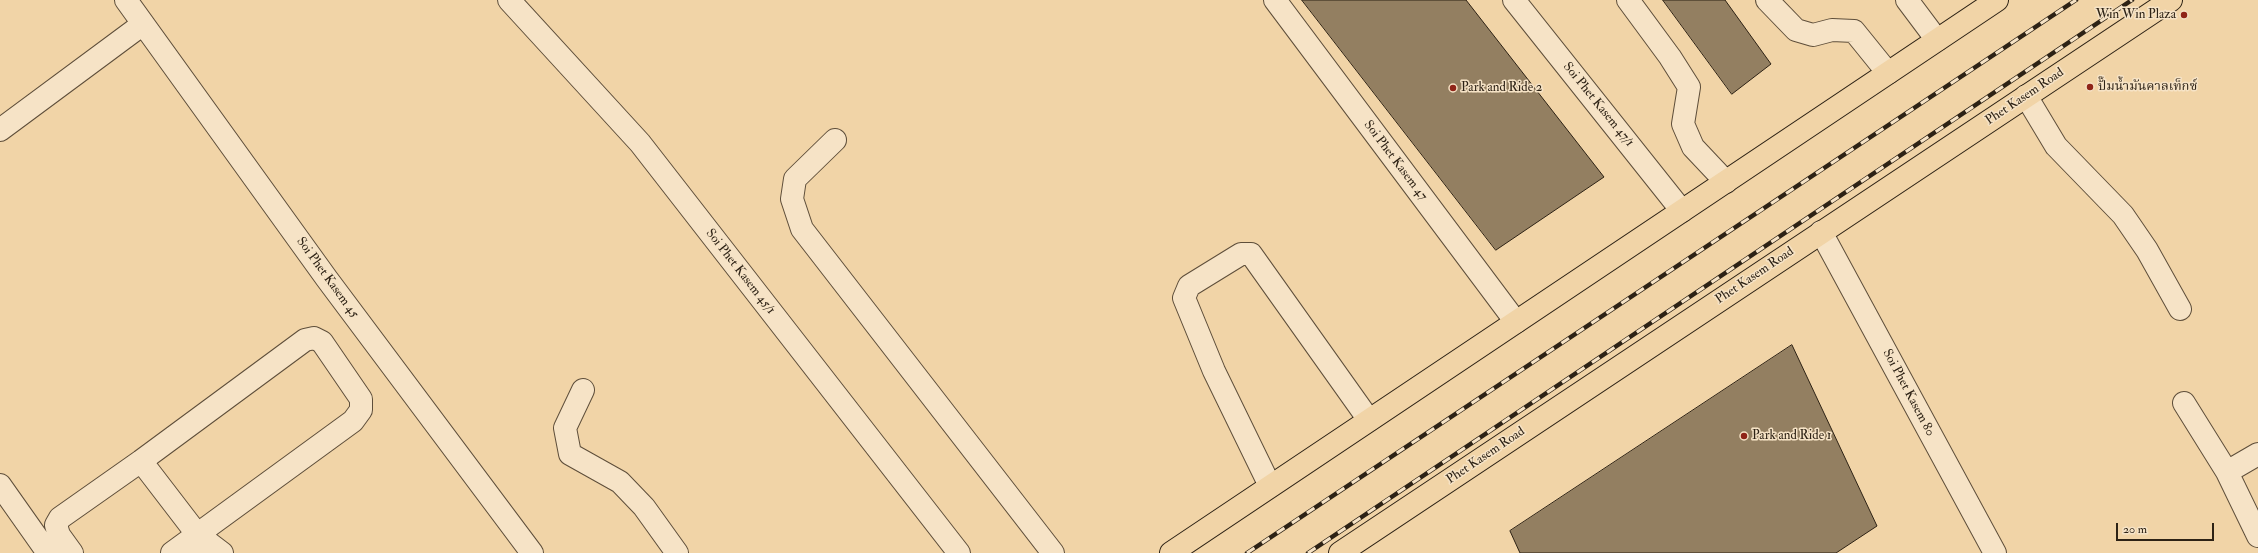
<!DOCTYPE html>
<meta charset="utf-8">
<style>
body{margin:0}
#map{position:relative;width:2258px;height:553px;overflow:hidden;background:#f1d4a7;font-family:"IM FELL Double Pica",serif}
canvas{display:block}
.scale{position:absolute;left:2116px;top:523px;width:98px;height:18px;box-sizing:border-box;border:2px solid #2d2215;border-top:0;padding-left:5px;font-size:12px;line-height:14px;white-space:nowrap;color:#2d2215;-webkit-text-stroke:3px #f6e3c6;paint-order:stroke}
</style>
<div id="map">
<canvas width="2258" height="553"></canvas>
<div class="scale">20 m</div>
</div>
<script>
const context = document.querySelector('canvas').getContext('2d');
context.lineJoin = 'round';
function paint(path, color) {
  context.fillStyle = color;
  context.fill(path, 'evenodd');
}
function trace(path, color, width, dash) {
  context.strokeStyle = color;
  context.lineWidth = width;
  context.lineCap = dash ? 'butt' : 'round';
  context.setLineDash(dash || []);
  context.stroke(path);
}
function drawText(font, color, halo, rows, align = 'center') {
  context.font = font + ' "IM FELL Double Pica","Noto Serif Thai",serif';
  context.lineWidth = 3;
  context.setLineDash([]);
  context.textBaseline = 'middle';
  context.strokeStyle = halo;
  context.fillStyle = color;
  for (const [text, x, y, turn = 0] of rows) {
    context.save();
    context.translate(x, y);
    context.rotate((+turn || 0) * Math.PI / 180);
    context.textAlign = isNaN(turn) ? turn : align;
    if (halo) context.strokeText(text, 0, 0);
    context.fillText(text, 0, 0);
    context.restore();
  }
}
const building = new Path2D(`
 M1302,0H1466L1604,177L1496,250Z
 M1663,0H1725L1771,64L1732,94Z
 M1792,345L1877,526L1836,553H1520L1510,531Z`);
paint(building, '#937f61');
trace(building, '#2d2215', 1);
const minor = new Path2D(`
 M126,0L327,279L532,553
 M509,0L640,143L959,553
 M1275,0L1516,322
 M1514,0L1682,211
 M1628,0L1670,57L1689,87L1683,124L1693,147L1726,182
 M1767,0L1796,30L1813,35L1832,30L1854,31L1888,73
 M1907,0L1937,40
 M2026,96L2056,146L2123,215L2147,250L2180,309
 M0,130L143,24
 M835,140L795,179L792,199L802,229L1053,553
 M1821,232L1995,553
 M583,390L565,428L570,454L620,482L644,507L677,553
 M2184,403L2227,472L2258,536
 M141,461L197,534
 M2227,472L2258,454
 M0,485L48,553
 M1270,486L1214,371L1184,298L1189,286L1241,254H1251L1369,420
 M196,548L197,534L222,553
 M72,553L59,535L56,525L60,518L141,461L305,340L314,338L322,342L361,399V410L353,421L172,553`);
const major = new Path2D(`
 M1171,553L1997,0
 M1340,553L2171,0`);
trace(minor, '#5e4e3a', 24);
trace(major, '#2d2215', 24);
trace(minor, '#f6e3c6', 22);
trace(major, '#f1d4a7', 22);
const rail = new Path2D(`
 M1247,553L2076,0
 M1308,553L2132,0`);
trace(rail, '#2d2215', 4.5);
trace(rail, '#f6e3c6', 3, [9]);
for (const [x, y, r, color] of [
 [2184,15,4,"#8f2418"],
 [2090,87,4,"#8f2418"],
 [1453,88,4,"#8f2418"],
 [1744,436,4,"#8f2418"]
]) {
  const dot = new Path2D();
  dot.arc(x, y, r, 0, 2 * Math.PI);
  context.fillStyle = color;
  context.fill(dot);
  trace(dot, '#f6e3c6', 1.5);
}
drawText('13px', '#2d2215', '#f6e3c6', [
 ["Win Win Plaza",2176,15,"right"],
 ["ปั๊มน้ำมันคาลเท็กซ์",2098,87],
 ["Park and Ride 2",1461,88],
 ["Park and Ride 1",1752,436]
], 'left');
drawText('13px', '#2d2215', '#f6e3c6', [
 ["Phet Kasem Road",2025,97,-34],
 ["Soi Phet Kasem 47/1",1598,105,51],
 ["Soi Phet Kasem 47",1395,161,53],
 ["Soi Phet Kasem 45/1",740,272,52],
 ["Phet Kasem Road",1755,276,-34],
 ["Soi Phet Kasem 45",327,278,54],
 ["Soi Phet Kasem 80",1908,393,62],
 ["Phet Kasem Road",1486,456,-34]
]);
</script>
